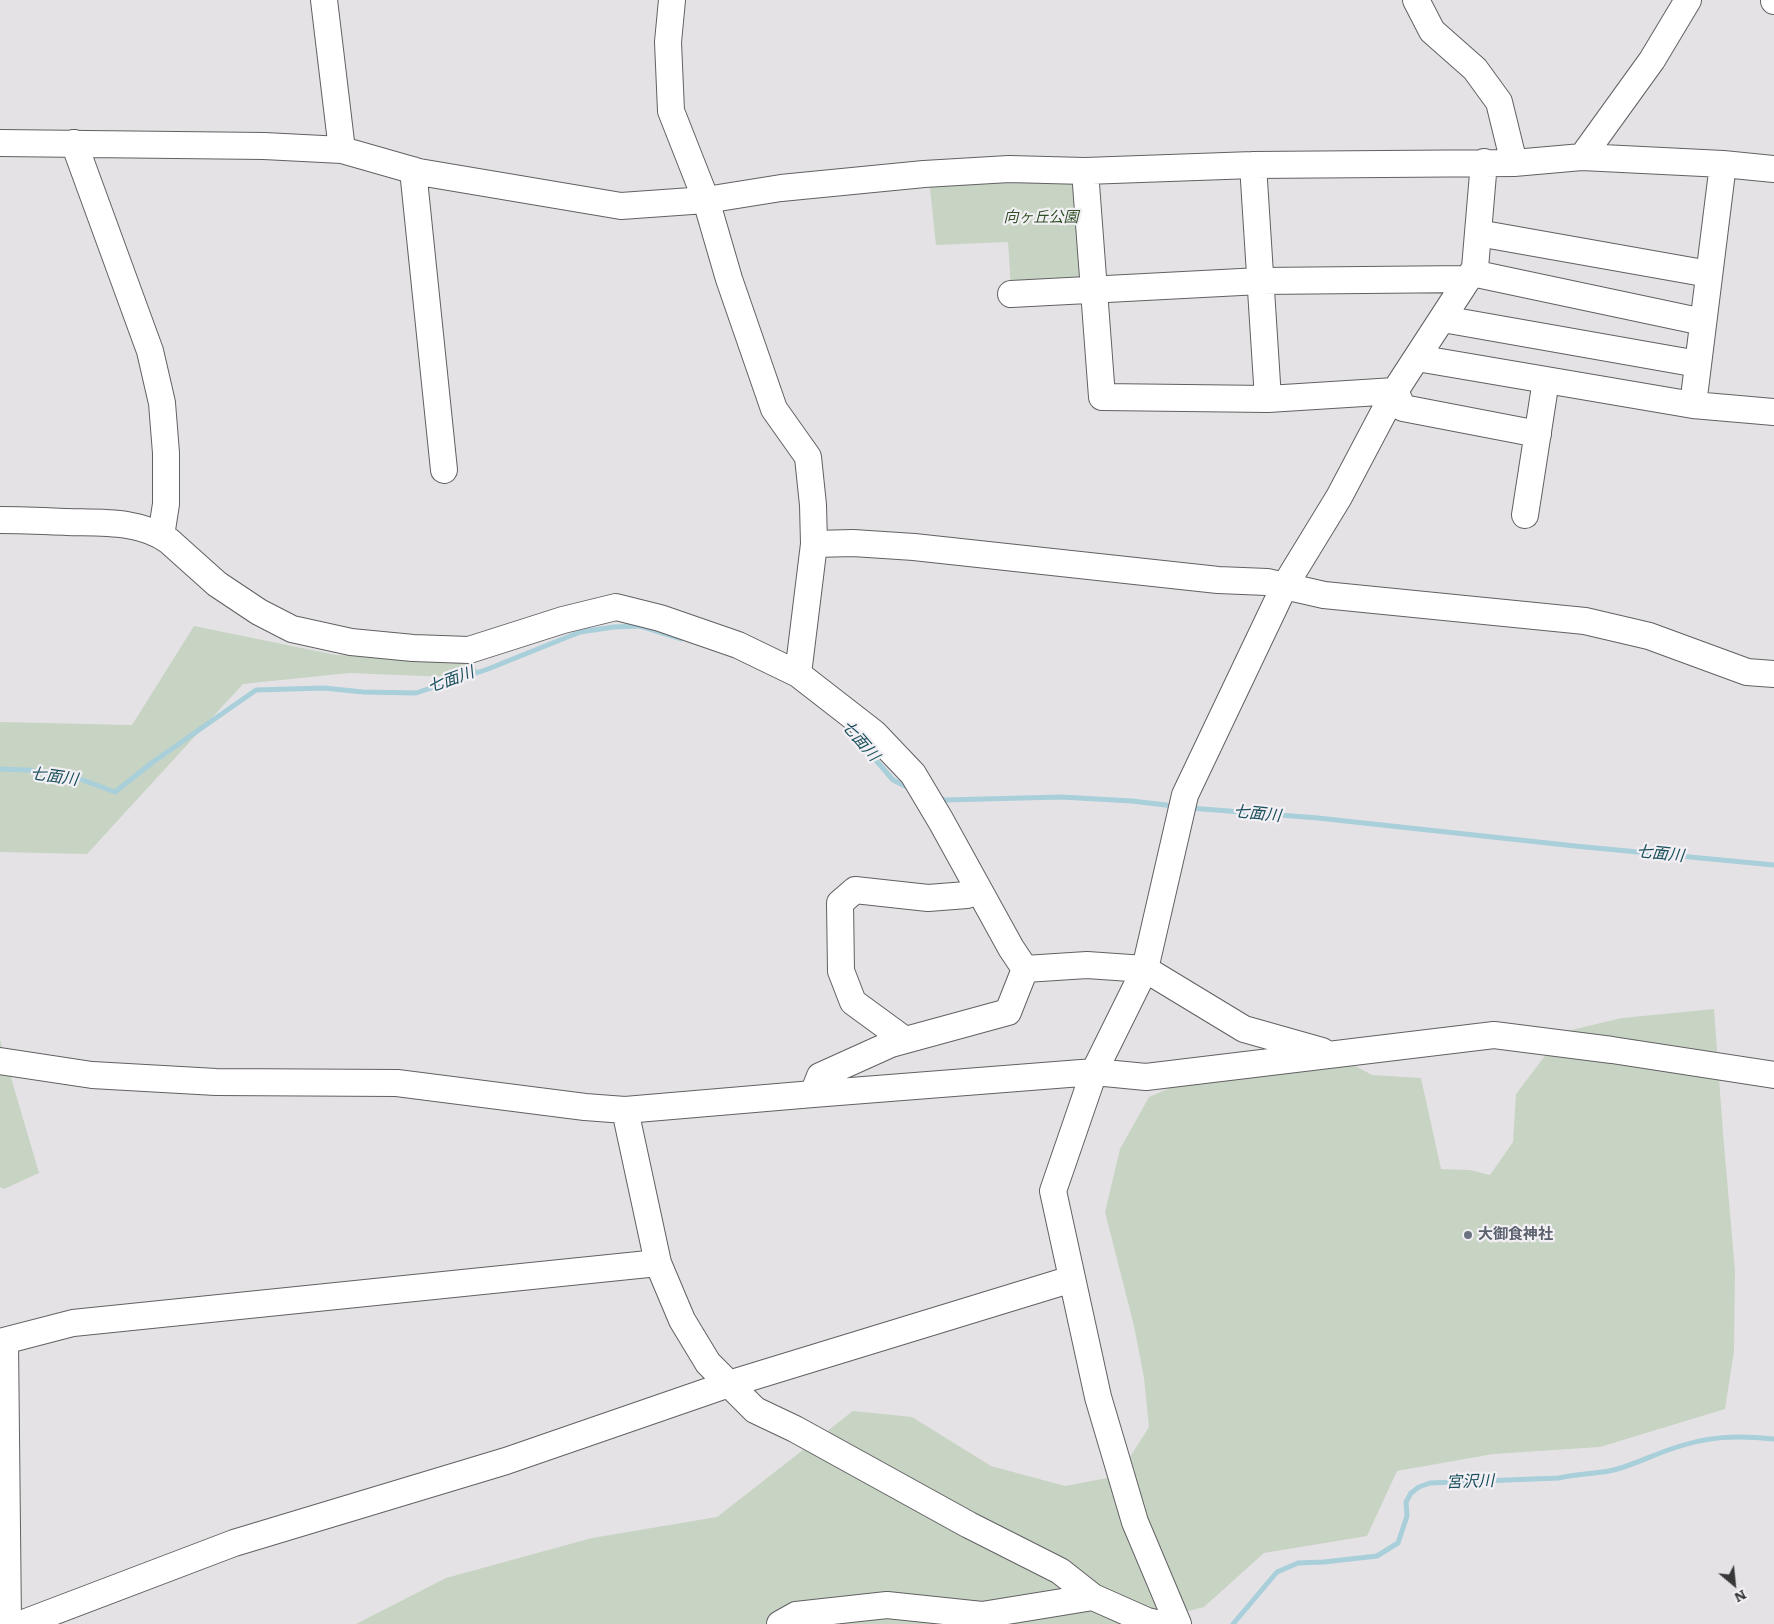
<!DOCTYPE html>
<meta charset="utf-8">
<style>
body{margin:0}
#map{position:relative;width:1774px;height:1624px;overflow:hidden;background:#e5e2e6;font-family:Literata,serif}
canvas{display:block}
.north{position:absolute;left:1709px;top:1559px;width:50px;height:50px;-webkit-text-stroke:4px #f2f0f4;paint-order:stroke;rotate:152deg;font-size:14px;font-weight:700;line-height:20px;text-align:center;color:#383738}
.north::after{content:'';display:block;margin:auto;width:18px;height:22px;background:#383738;clip-path:polygon(50% 0,100% 100%,50% 72%,0 100%)}
</style>
<div id="map">
<canvas width="1774" height="1624"></canvas>
<div class="north">N</div>
</div>
<script>
const context = document.querySelector('canvas').getContext('2d');
context.lineJoin = 'round';
function paint(path, color) {
  context.fillStyle = color;
  context.fill(path, 'evenodd');
}
function trace(path, color, width, dash) {
  context.strokeStyle = color;
  context.lineWidth = width;
  context.lineCap = dash ? 'butt' : 'round';
  context.setLineDash(dash || []);
  context.stroke(path);
}
function drawText(font, color, halo, rows, align = 'center') {
  context.font = font + ' Literata,"Noto Sans JP",serif';
  context.lineWidth = 4.5;
  context.setLineDash([]);
  context.textBaseline = 'middle';
  context.strokeStyle = halo;
  context.fillStyle = color;
  for (const [text, x, y, turn = 0] of rows) {
    context.save();
    context.translate(x, y);
    context.rotate((+turn || 0) * Math.PI / 180);
    context.textAlign = isNaN(turn) ? turn : align;
    if (halo) context.strokeText(text, 0, 0);
    context.fillText(text, 0, 0);
    context.restore();
  }
}
paint(new Path2D(`
 M1079,178L1085,284L1011,288L1008,242L936,245L929,179Z
 M194,626L336,655L470,659L478,672L448,677L349,673L243,684L87,854L0,852V722L132,725Z
 M1714,1009L1723,1133L1735,1271L1734,1351L1725,1409L1600,1447L1493,1454L1397,1471L1367,1536L1264,1553L1204,1607L1137,1624H356L446,1578L592,1538L717,1517L853,1411L912,1417L991,1466L1065,1486L1118,1476L1149,1427L1144,1378L1134,1326L1105,1212L1120,1149L1149,1097L1228,1063L1335,1055L1372,1075L1421,1078L1441,1169L1470,1170L1490,1175L1513,1142L1516,1094L1563,1032L1622,1018Z
 M0,1040L39,1173L4,1189L0,1187Z`), '#c7d4c3');
trace(new Path2D(`
 M850,730L893,780L911,789
 M0,769L28,770L80,779L115,792L153,762L256,690L324,688L363,692L416,693L488,669L580,632L614,627L640,626L682,639
 M938,797L945,800L1061,797L1132,801L1174,806
 M1190,808L1318,818L1575,846L1774,865
 M1233,1624L1277,1572L1298,1563L1324,1562L1377,1556L1398,1543L1407,1516L1406,1502L1411,1493L1419,1487L1430,1483L1559,1478C1576,1474 1592,1474 1609,1471C1630,1467 1650,1456 1671,1449C1708,1436 1736,1435 1774,1439`), '#a8cfda', 5);
const minor = new Path2D(`
 M324,0L342,150
 M672,0L668,42L671,111L706,200L729,279L774,409L808,457L813,505L814,544L798,674
 M1416,0L1432,31L1475,69L1499,102L1514,163
 M1774,0V1
 M0,143L264,146L342,150L419,172L621,206L706,200L781,188L924,174L1009,169L1085,171L1253,165L1514,163L1582,157L1723,164L1774,169
 M74,143L150,351L162,403L166,453V504L161,536
 M1582,157L1652,60L1688,0
 M1253,165L1268,399
 M413,170L444,470
 M1085,171L1102,397L1268,399L1395,391L1403,408L1538,434
 M1478,233L1709,274
 M1472,273L1703,322
 M1011,294L1260,281L1468,279
 M1443,319L1698,364
 M1417,358L1693,405L1774,412
 M1693,405L1723,164
 M1525,515L1546,380
 M0,520C22,520 44,521 67,522C101,523 139,520 169,541L217,584L259,612L292,629L351,642L413,648L469,650L563,620L616,607L660,618L738,645L798,674L874,733L913,774L941,821L1011,948L1025,969L1087,965L1145,969L1244,1029L1322,1051
 M814,544L853,543L914,547L1218,580L1267,582L1324,595L1585,621L1649,636L1747,672L1774,674
 M905,1040L853,1002L841,971L840,903L855,890L928,898L967,895L978,889
 M0,1061L92,1075L216,1082L397,1083L585,1107L625,1110L813,1094L1094,1072L1146,1077L1494,1035L1612,1050L1774,1075
 M813,1094L820,1076L891,1044L1008,1012L1025,969
 M625,1110L658,1263L682,1320L708,1363L755,1410L795,1429L969,1525L1060,1571L1093,1597L1147,1621L1160,1624
 M5,1341L8,1624
 M0,1342L73,1323L658,1263
 M21,1624L234,1543L506,1461L729,1384L1072,1279
 M780,1624L796,1615L887,1605L982,1615L1093,1597
 M1178,1624L1135,1522L1098,1397L1053,1191L1094,1072L1145,969L1185,795L1284,587L1339,497L1395,391L1475,268L1484,162`);
trace(minor, '#616063', 28);
trace(minor, '#fff', 26);
for (const [x, y, r, color] of [
 [1468,1235,5,"#6b7280"]
]) {
  const dot = new Path2D();
  dot.arc(x, y, r, 0, 2 * Math.PI);
  context.fillStyle = color;
  context.fill(dot);
  trace(dot, '#f2f0f4', 2);
}
drawText('italic 15px', '#304f26', '#f2f0f4', [
 ["向ヶ丘公園",1041,218]
]);
drawText('bold 15px', '#5b616d', '#f2f0f4', [
 ["大御食神社",1478,1235]
], 'left');
drawText('italic 16px', '#194f5c', '#f2f0f4', [
 ["七面川",451,680,-20],
 ["七面川",860,741,49],
 ["七面川",54,777,8],
 ["七面川",1257,814,6],
 ["七面川",1660,854,6],
 ["宮沢川",1470,1482,-2]
]);
</script>
